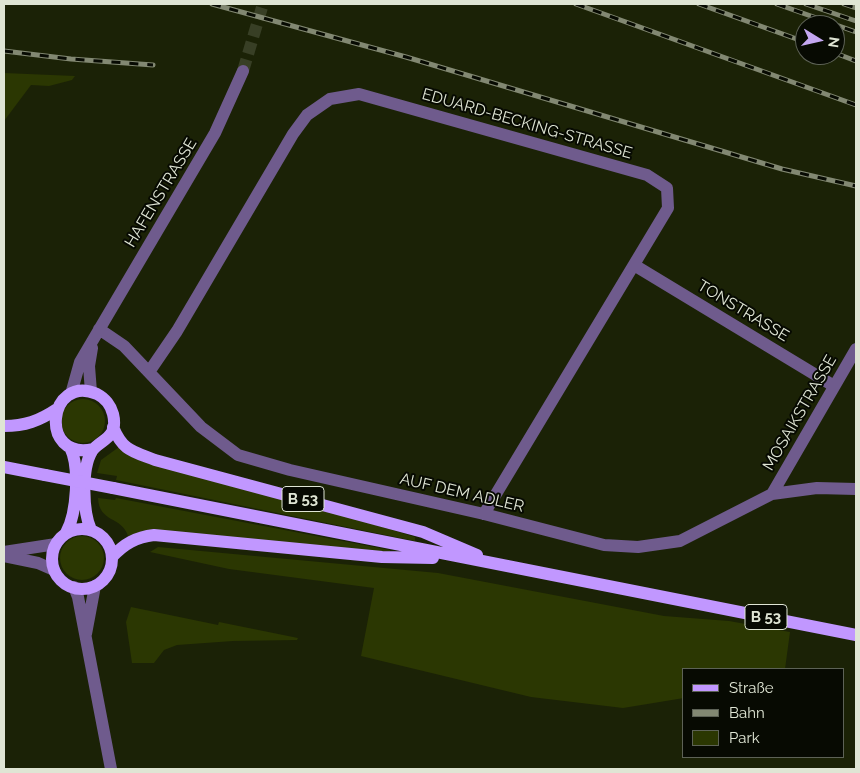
<!DOCTYPE html>
<meta charset="utf-8">
<style>
body{margin:0}
#map{position:relative;width:860px;height:773px;overflow:hidden;background:#1b2206;font-family:Raleway,sans-serif}
canvas{display:block}
.frame{position:absolute;inset:0;border:5px solid #dfe5d4;pointer-events:none}
.legend{position:absolute;left:682px;top:668px;width:162px;height:90px;box-sizing:border-box;background:#070a02;border:1px solid #5d6256;margin:0;padding:6px 9px;list-style:none;font-size:15px;color:#dfe5d4}
.legend li{display:flex;align-items:center;gap:10px;height:25px}
.legend b{width:25px;border:1px solid #5d6256}
.north{position:absolute;left:795px;top:15px;width:50px;height:50px;box-sizing:border-box;background:#070a02;border:1px solid #5d6256;border-radius:50%;rotate:99deg;font-size:14px;font-weight:700;line-height:20px;text-align:center;color:#dfe5d4}
.north::after{content:'';display:block;margin:auto;width:18px;height:22px;background:#c4a7f1;clip-path:polygon(50% 0,100% 100%,50% 72%,0 100%)}
</style>
<div id="map">
<canvas width="860" height="773"></canvas>
<div class="frame"></div>
<ul class="legend">
<li><b style="height:6px;background:#c197ff"></b>Straße</li>
<li><b style="height:6px;background:#828872"></b>Bahn</li>
<li><b style="height:14px;background:#2b3702"></b>Park</li>
</ul>
<div class="north">N</div>
</div>
<script>
const context = document.querySelector('canvas').getContext('2d');
context.lineJoin = 'round';
function paint(path, color) {
  context.fillStyle = color;
  context.fill(path, 'evenodd');
}
function trace(path, color, width, dash) {
  context.strokeStyle = color;
  context.lineWidth = width;
  context.lineCap = dash ? 'butt' : 'round';
  context.setLineDash(dash || []);
  context.stroke(path);
}
function drawText(font, color, halo, rows, align = 'center') {
  context.font = font + ' Raleway,sans-serif';
  context.lineWidth = 4;
  context.setLineDash([]);
  context.textBaseline = 'middle';
  context.strokeStyle = halo;
  context.fillStyle = color;
  for (const [text, x, y, turn = 0] of rows) {
    context.save();
    context.translate(x, y);
    context.rotate((+turn || 0) * Math.PI / 180);
    context.textAlign = isNaN(turn) ? turn : align;
    if (halo) context.strokeText(text, 0, 0);
    context.fillText(text, 0, 0);
    context.restore();
  }
}
paint(new Path2D(`
 M4,73L75,76L72,80L49,86L31,85L4,121Z
 M61 421a22 22 0 1 1 44 0a22 22 0 1 1-44 0Z
 M119,447L415,537V541L116,480L117,476L97,473L101,460Z
 M98,498L115,500L116,498L390,550V553L140,532L128,536C122,516 99,523 98,498Z
 M60 558a22 22 0 1 1 44 0a22 22 0 1 1-44 0Z
 M158,547L438,573L664,616L729,621L790,632L785,669H684V698L623,708L531,697L361,656L374,588L229,569L150,552Z
 M131,607L218,625L219,622L298,638L297,640L233,641L177,645L164,650L154,663H132L126,622Z`), '#2b3702');
trace(new Path2D(`
 M243,71L263,4`), '#383f25', 12, [12, 6]);
trace(new Path2D(`
 M634,265L834,386
 M99,329L124,346L201,427L238,455L290,470L484,514L604,545L638,547L680,541L772,494L817,488L856,489
 M149,372L177,331L293,134L307,115L330,99L359,94L647,175L667,188L668,208L484,514
 M91,392L89,366L92,348
 M71,394L80,362L215,133L243,71
 M772,494L856,349
 M4,552L56,544
 M4,556L38,563L54,570
 M74,587L78,597L111,769
 M86,634L95,586`), '#6f5b8d', 12);
trace(new Path2D(`
 M4,426C25,426 39,421 57,409
 M113,427C123,451 132,451 155,460L423,532L477,555
 M4,467L45,475
 M113,488L856,635
 M52 559a30 30 0 1 1 60 0a30 30 0 1 1-60 0Z
 M91,530C83,512 81,469 92,451C100,439 119,439 113,414C111,406 105,398 97,394C48,373 38,461 93,449
 M66,533C77,513 80,467 70,447
 M112,557C124,544 136,537 154,535L382,557L433,558`), '#c197ff', 12);
const rail = new Path2D(`
 M212,4L406,57L782,169L856,186
 M576,4L856,105
 M699,4L805,42
 M777,4L856,32
 M806,4L856,21
 M844,4L856,8
 M4,51L71,59L153,65
 M835,53L856,61`);
trace(rail, '#828872', 5);
trace(rail, '#070a02', 3, [9]);
trace(new Path2D(`
 M45,475L113,488`), '#c197ff', 12);
for (const [x, y, w] of [
 [303,499,42],
 [766,617,42]
]) {
  const box = new Path2D();
  box.roundRect(x - w / 2, y - 12.5, w, 25, 4);
  context.fillStyle = '#070a02';
  context.fill(box);
  trace(box, '#dfe5d4', 1);
}
drawText('bold 15px', '#dfe5d4', null, [
 ["B 53",303,499],
 ["B 53",766,617]
]);
drawText('16px', '#dfe5d4', '#070a02', [
 ["EDUARD-BECKING-STRASSE",527,124,16],
 ["HAFENSTRASSE",161,193,-59],
 ["TONSTRASSE",743,311,31],
 ["MOSAIKSTRASSE",800,413,-60],
 ["AUF DEM ADLER",462,493,13]
]);
</script>
